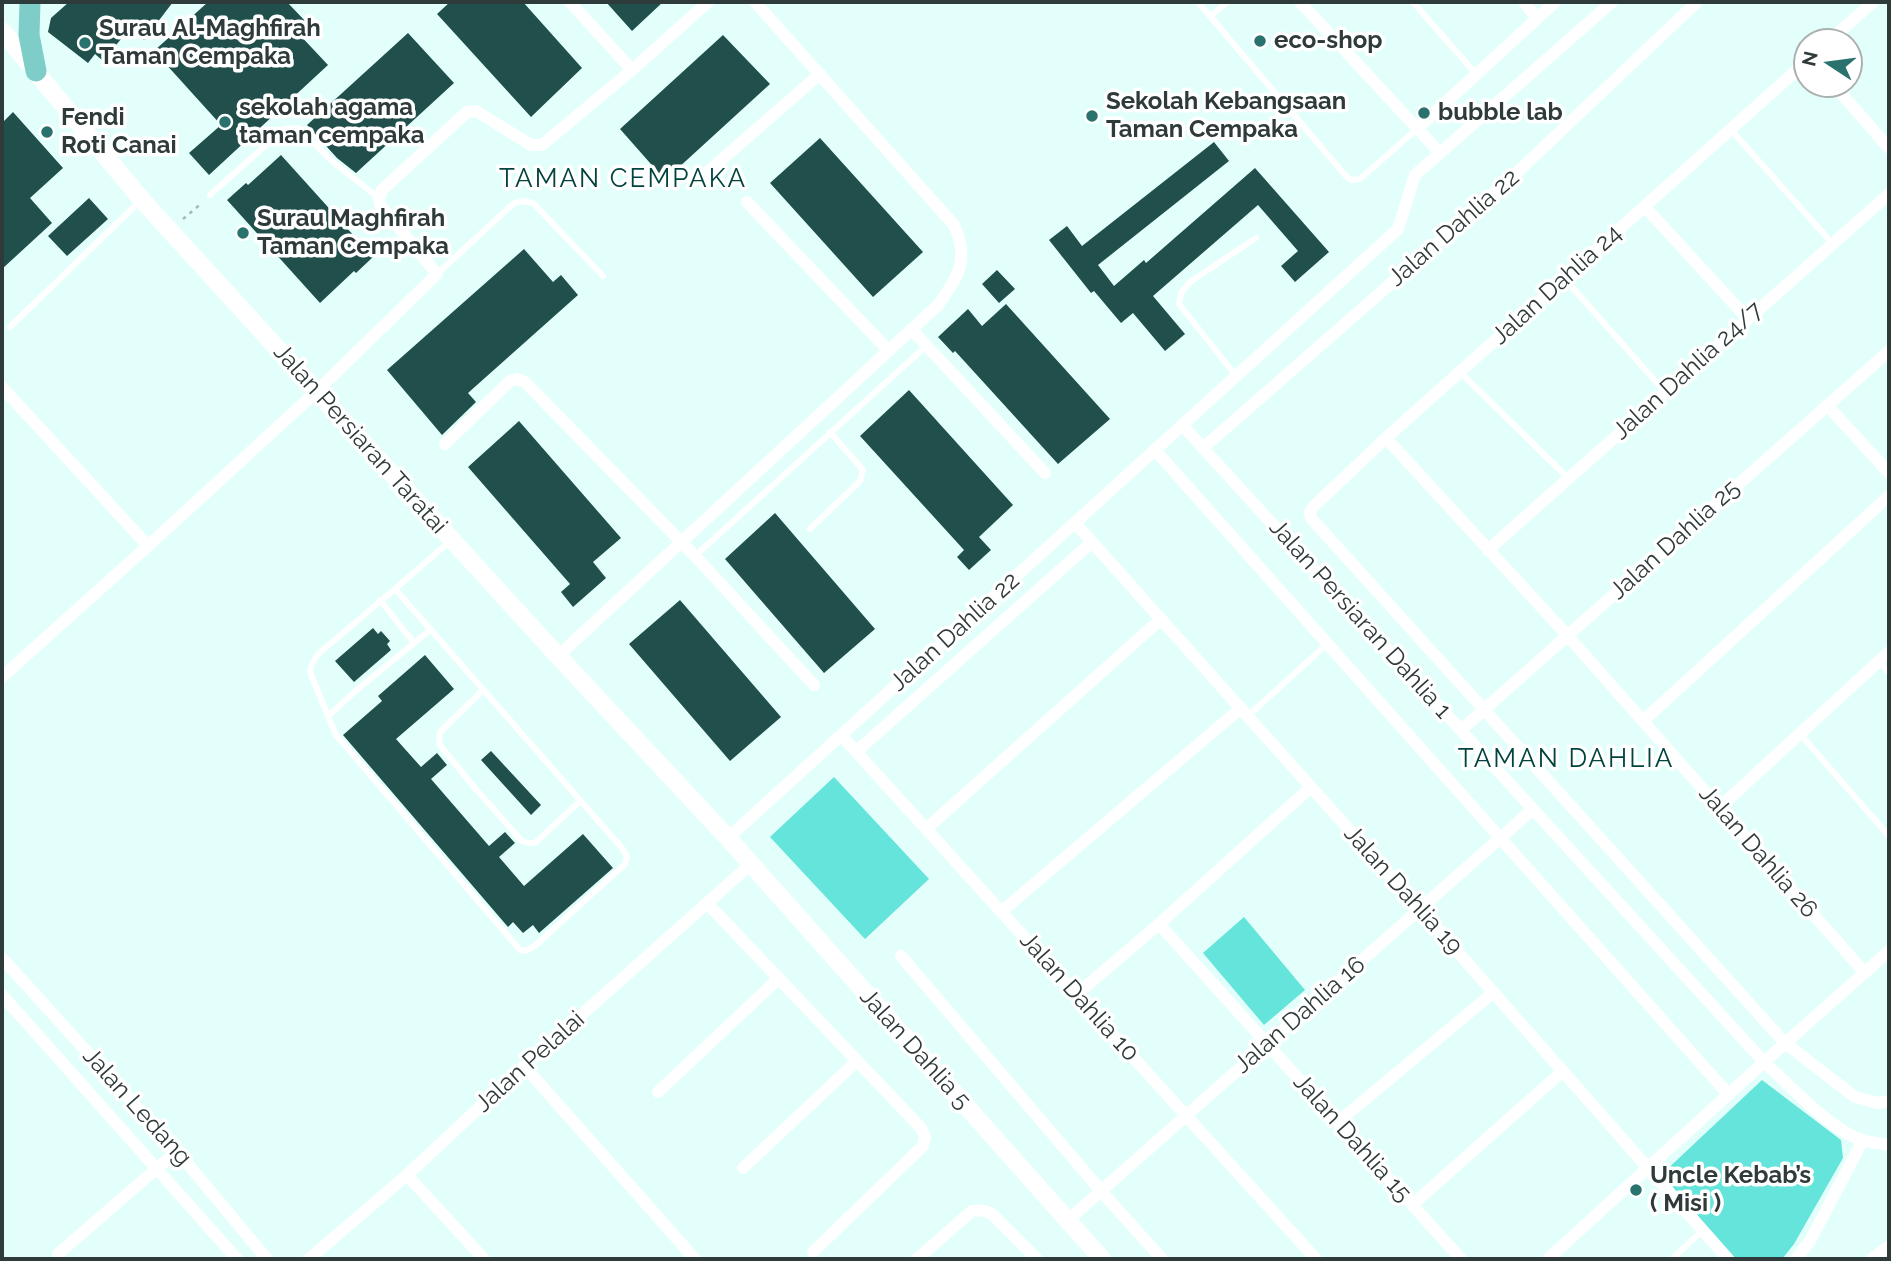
<!DOCTYPE html>
<meta charset="utf-8">
<style>
body{margin:0}
#map{position:relative;width:1891px;height:1261px;overflow:hidden;background:#e2fffc;font-family:Raleway,sans-serif}
canvas{display:block}
.frame{position:absolute;inset:0;border:4px solid #2f3b3a;pointer-events:none}
.north{position:absolute;left:1793px;top:28px;width:70px;height:70px;box-sizing:border-box;background:#fff;border:2px solid #acb1b0;border-radius:50%;rotate:283deg;font-size:19px;font-weight:700;line-height:28px;text-align:center;color:#2f3b3a}
.north::after{content:'';display:block;margin:auto;width:24px;height:32px;background:#29726d;clip-path:polygon(50% 0,100% 100%,50% 72%,0 100%)}
</style>
<div id="map">
<canvas width="1891" height="1261"></canvas>
<div class="frame"></div>
<div class="north">N</div>
</div>
<script>
const context = document.querySelector('canvas').getContext('2d');
context.lineJoin = 'round';
function paint(path, color) {
  context.fillStyle = color;
  context.fill(path, 'evenodd');
}
function trace(path, color, width, dash) {
  context.strokeStyle = color;
  context.lineWidth = width;
  context.lineCap = dash ? 'butt' : 'round';
  context.setLineDash(dash || []);
  context.stroke(path);
}
function drawText(font, color, halo, rows, align = 'center') {
  context.font = font + ' Raleway,sans-serif';
  context.lineWidth = 7;
  context.setLineDash([]);
  context.textBaseline = 'middle';
  context.strokeStyle = halo;
  context.fillStyle = color;
  for (const [text, x, y, turn = 0] of rows) {
    context.save();
    context.translate(x, y);
    context.rotate((+turn || 0) * Math.PI / 180);
    context.textAlign = isNaN(turn) ? turn : align;
    if (halo) context.strokeText(text, 0, 0);
    context.fillText(text, 0, 0);
    context.restore();
  }
}
paint(new Path2D(`
 M834,777L929,879L865,939L770,837Z
 M1244,917L1305,990L1264,1025L1203,953Z
 M1762,1080L1841,1140L1843,1158L1794,1244L1782,1259H1736L1661,1175Z`), '#64e4da');
paint(new Path2D(`
 M69,2H173L144,40L130,28L103,61L95,54L88,63L48,32L51,18Z
 M208,2H287L307,23L297,32L328,65L209,175L189,153L221,125L154,51Z
 M450,2H523L582,68L531,117L437,14Z
 M606,2H663L632,31Z
 M408,33L454,83L356,173L337,158L307,125Z
 M723,35L770,84L665,180L620,129Z
 M13,112L63,168L30,198L52,223L2,269V123Z
 M820,138L923,252L873,297L770,183Z
 M1214,142L1229,161L1098,265L1114,286L1144,260L1146,263L1255,168L1329,252L1295,282L1281,266L1298,251L1258,205L1153,296L1185,334L1165,351L1133,313L1121,323L1094,291L1091,293L1049,240L1067,226L1082,246Z
 M281,155L373,257L356,273L354,271L320,303L227,200L246,183L248,185Z
 M89,198L108,219L67,256L48,236Z
 M524,249L553,282L561,275L578,295L468,393L476,402L442,435L387,370Z
 M997,270L1015,289L999,303L982,284Z
 M1006,304L1110,419L1058,464L955,351L953,353L938,337L968,309L982,326Z
 M909,390L1013,505L979,537L991,550L969,570L957,557L964,550L860,436Z
 M519,421L621,538L593,562L606,578L573,607L561,592L570,584L468,467Z
 M775,513L875,629L824,673L725,559Z
 M680,600L781,717L730,761L629,644Z
 M373,628L378,634L381,631L390,641L387,644L391,650L354,682L335,661Z
 M425,655L454,689L396,739L421,767L437,753L447,765L431,779L489,846L505,832L515,843L499,857L524,886L583,834L613,868L539,933L533,925L523,933L513,922L508,927L343,735L382,701L378,696Z
 M491,751L541,805L531,815L481,760Z`), '#204f4c');
trace(new Path2D(`
 M183,219L202,203`), '#a3bab8', 2.5, [3.5, 5]);
trace(new Path2D(`
 M1198,2L1344,174L1351,180L1360,179L1418,128
 M1413,2L1476,74
 M1211,16L1227,2
 M1731,130L1832,243
 M210,195L284,129L298,128L333,162L379,198
 M437,274L514,203L523,201L533,203L603,276
 M1564,278L1665,392
 M10,327L140,201
 M1460,372L1568,478
 M1236,376L1179,304L1181,293L1190,282L1256,238
 M810,529L860,481L863,470L830,432
 M695,556L926,346
 M395,589L318,654L312,664L310,672L328,716L358,689L430,630
 M380,600L414,643
 M1879,661L1889,673
 M483,690L440,732L439,744L474,787L522,841L528,843H535L580,801
 M328,716L336,735L520,950C528,952 531,948 537,944L625,864L627,857L622,848L395,589L450,541
 M1248,716L1327,644
 M1800,734L1889,836
 M1672,1259L1703,1230`), '#fff', 6);
trace(new Path2D(`
 M570,2L632,70
 M1300,2L1440,153
 M1524,2L1537,18
 M1828,42L1873,2
 M1807,61L1386,438L1313,507L1310,512L1311,518L1785,1043L1855,1097L1878,1103L1889,1101
 M1833,84L1889,148
 M1418,128L1555,2
 M703,176L820,74
 M747,202L889,351
 M1645,207L1747,318
 M912,330L1045,473
 M2,387L148,546
 M1827,405L1889,473
 M1182,425L1764,1062C1791,1086 1829,1129 1862,1140C1871,1143 1881,1143 1889,1145
 M1386,438L1567,635L1865,973
 M445,444L510,381L517,379L525,382L695,556L814,685
 M1203,448L1507,182L1697,2
 M1155,450L1729,1095
 M1075,523L1420,909L1728,1259
 M1488,550L1889,194
 M558,656L938,305C958,277 970,259 954,225L755,2
 M2,677L148,546L317,391L437,274L380,205L379,198L382,190L467,112L476,111L531,145H542L632,70L708,2
 M1643,721L1889,496
 M1461,730L1889,351
 M841,735L1316,1259
 M856,752L1092,542
 M1719,808L1889,652
 M926,829L1161,619
 M728,838L1398,229L1415,175L1612,2
 M707,903L921,1128L925,1137L923,1146L813,1252
 M1001,912L1241,708
 M1159,924L1461,1259
 M901,956L1101,1191L1162,1259
 M2,958L177,1151L267,1259
 M2,995L237,1259
 M1076,995L1159,924L1311,787
 M524,1066L695,1259
 M658,1092L778,979
 M1338,1122L1494,992
 M743,1168L857,1061
 M407,1175L484,1259
 M1412,1205L1563,1071
 M1067,1221L1533,809
 M58,1254L177,1151
 M309,1259L407,1175L524,1066L751,864
 M917,1259L972,1211C981,1210 986,1210 993,1215L1037,1259
 M1548,1259L1764,1062L1889,951
 M1796,1259L1810,1241L1863,1140
 M1872,1259L1889,1246`), '#fff', 12);
trace(new Path2D(`
 M2,31L142,200L558,656L728,838L1102,1259`), '#fff', 18);
trace(new Path2D(`
 M30,2L29,35L36,71`), '#7ecdc8', 21);
for (const [x, y, r, color] of [
 [1260,41,7,"#29726d"],
 [85,43,7,"#29726d"],
 [1424,113,7,"#29726d"],
 [1092,116,7,"#29726d"],
 [225,122,7,"#29726d"],
 [47,132,7,"#29726d"],
 [243,233,7,"#29726d"],
 [1636,1190,7,"#29726d"]
]) {
  const dot = new Path2D();
  dot.arc(x, y, r, 0, 2 * Math.PI);
  context.fillStyle = color;
  context.fill(dot);
  trace(dot, '#fff', 2.5);
}
drawText('bold 24px', '#2f3b3a', '#fff', [
 ["Surau Al-Maghfirah",99,29],
 ["Taman Cempaka",99,57],
 ["eco-shop",1274,41],
 ["Sekolah Kebangsaan",1106,102],
 ["Taman Cempaka",1106,130],
 ["sekolah agama",239,108],
 ["taman cempaka",239,136],
 ["bubble lab",1438,113],
 ["Fendi",61,118],
 ["Roti Canai",61,146],
 ["Surau Maghfirah",257,219],
 ["Taman Cempaka",257,247],
 ["Uncle Kebab’s",1650,1176],
 ["( Misi )",1650,1204]
], 'left');
drawText('24px', '#2f3b3a', '#fff', [
 ["Jalan Dahlia 22",1454,228,-41],
 ["Jalan Dahlia 24",1557,285,-42],
 ["Jalan Dahlia 24/7",1688,371,-42],
 ["Jalan Persiaran Taratai",360,439,48],
 ["Jalan Dahlia 25",1675,540,-42],
 ["Jalan Persiaran Dahlia 1",1360,619,48],
 ["Jalan Dahlia 22",955,632,-42],
 ["Jalan Dahlia 26",1758,852,49],
 ["Jalan Dahlia 19",1403,890,48],
 ["Jalan Dahlia 10",1079,997,48],
 ["Jalan Dahlia 16",1300,1015,-41],
 ["Jalan Dahlia 5",915,1049,48],
 ["Jalan Pelalai",530,1062,-42],
 ["Jalan Ledang",137,1107,48],
 ["Jalan Dahlia 15",1352,1138,48]
]);
context.letterSpacing = '2px';
drawText('26px', '#00433f', '#fff', [
 ["TAMAN CEMPAKA",623,179],
 ["TAMAN DAHLIA",1566,759]
]);
context.letterSpacing = '0px';
</script>
